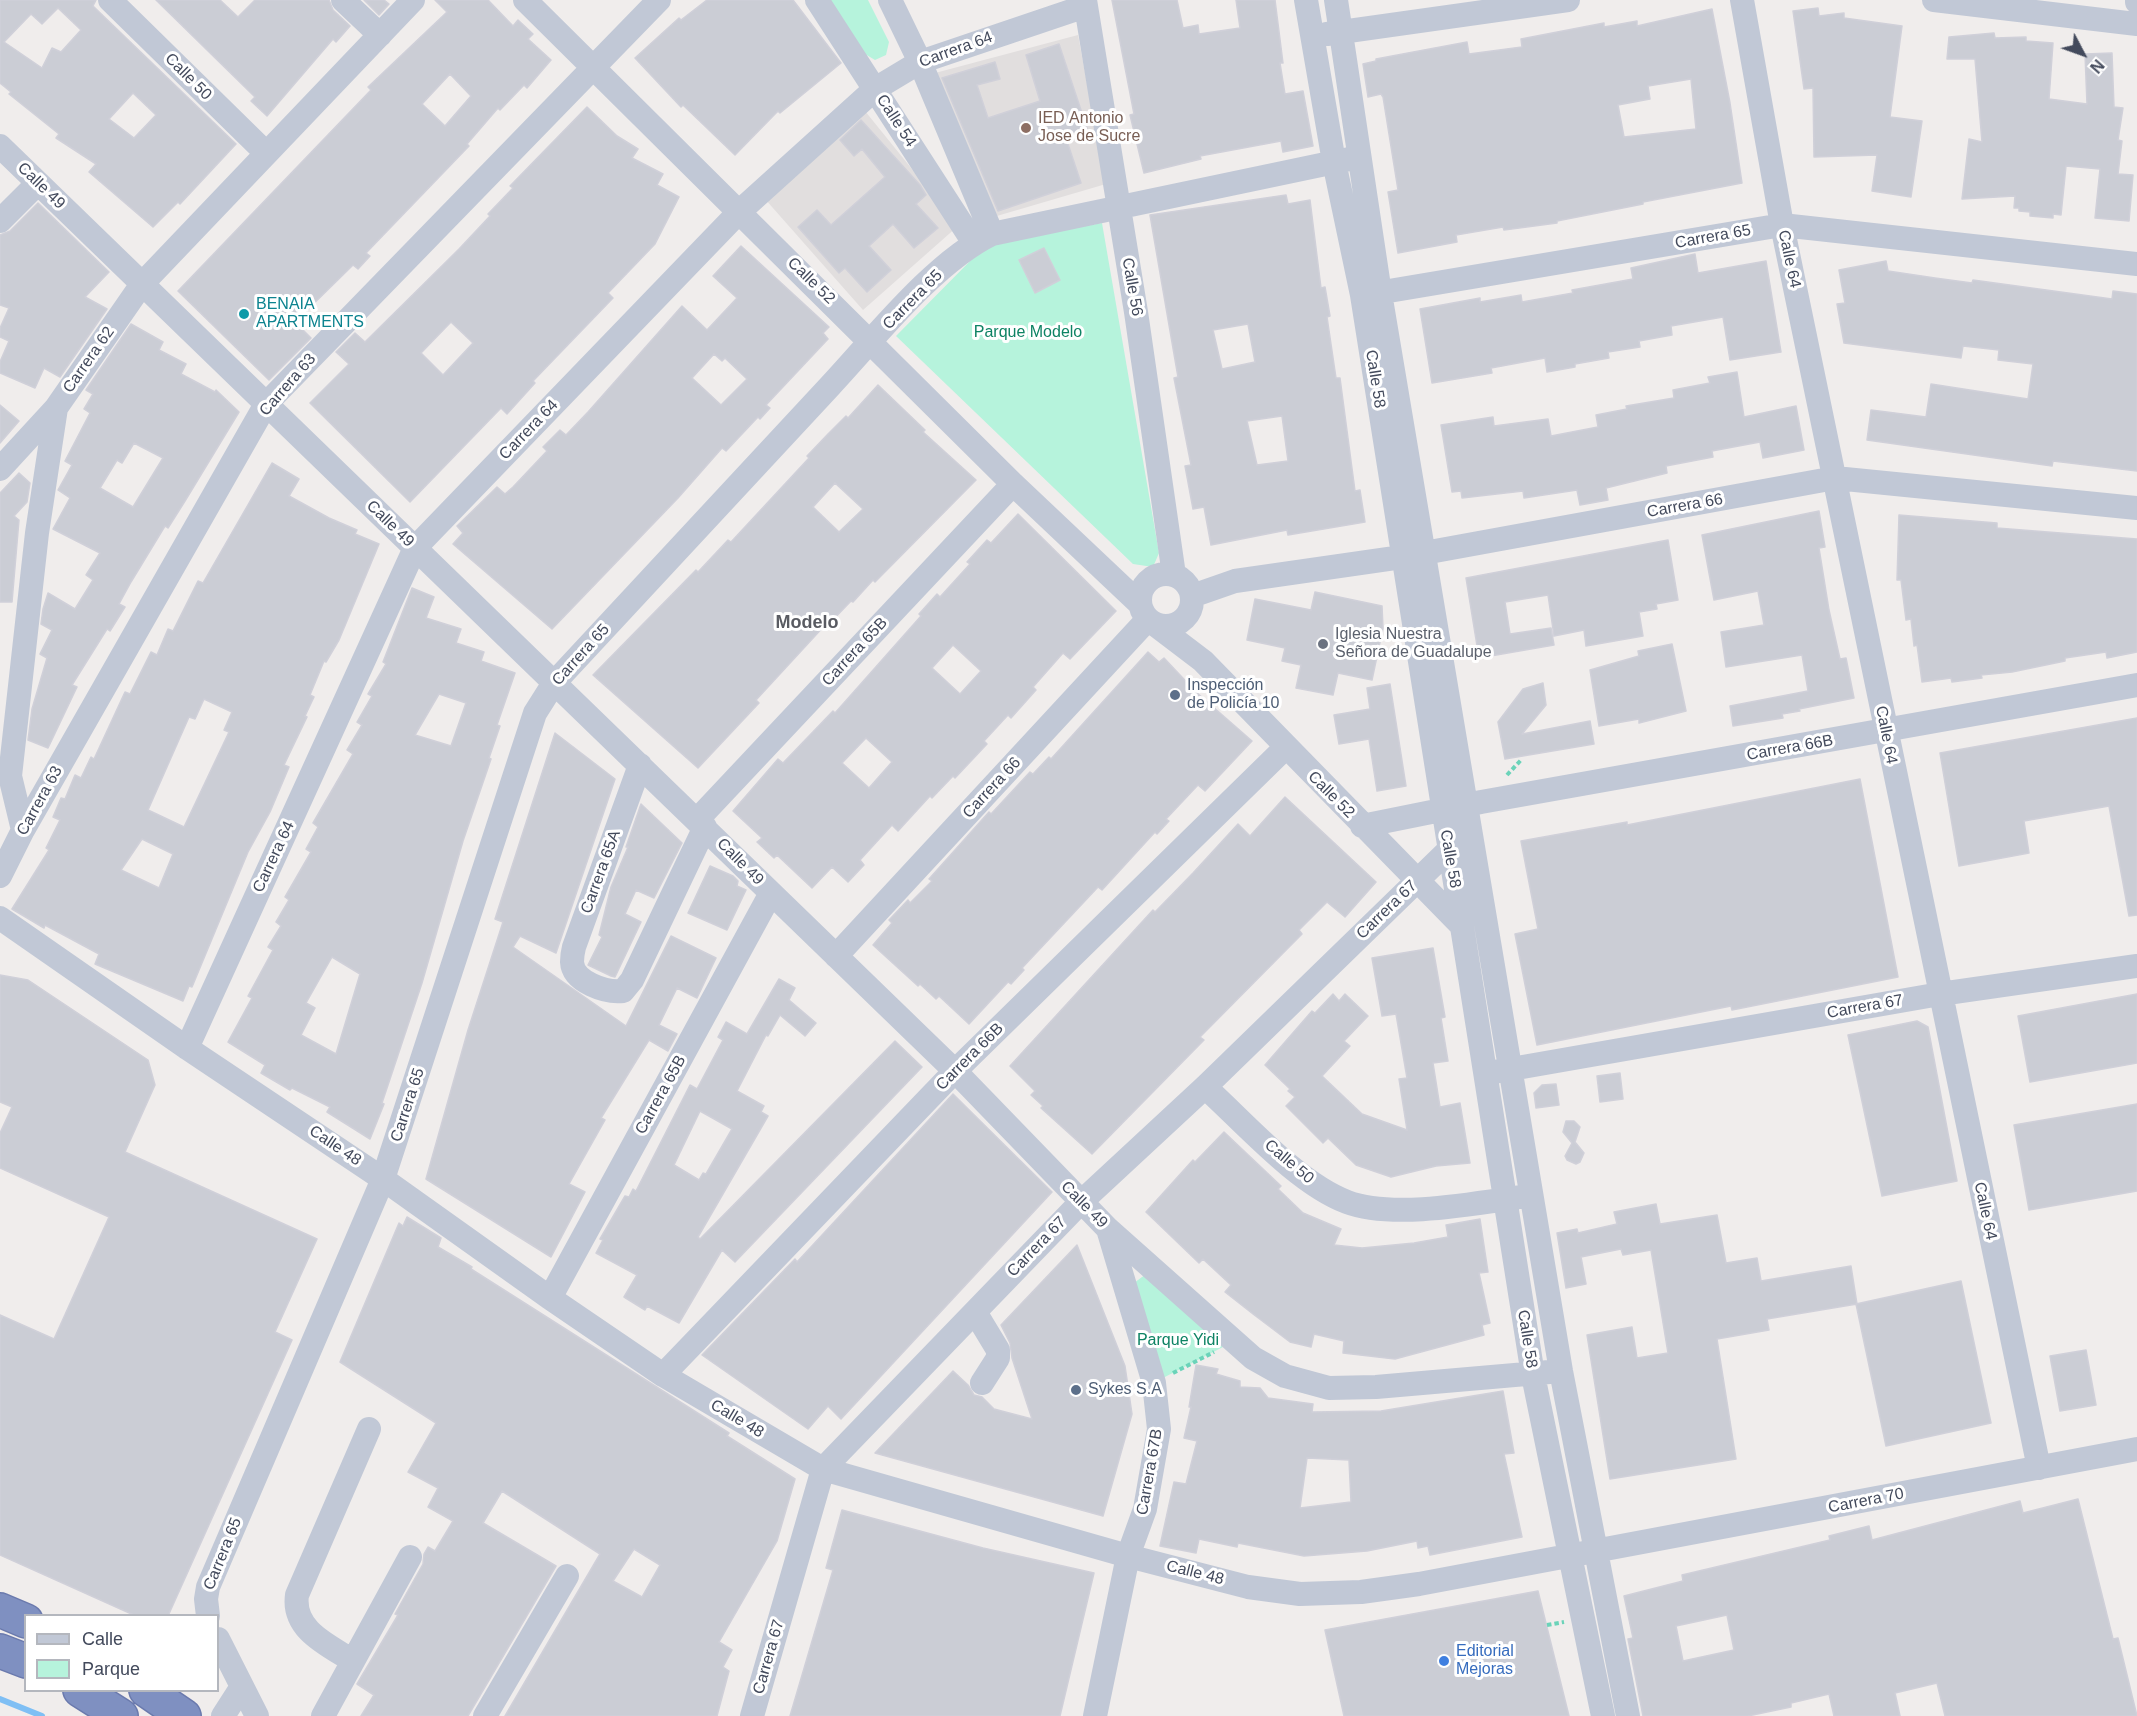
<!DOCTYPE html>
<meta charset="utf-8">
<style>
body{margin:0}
#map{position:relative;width:2137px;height:1716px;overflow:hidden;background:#f0edec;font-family:Helvetica,sans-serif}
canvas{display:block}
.legend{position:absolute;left:24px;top:1614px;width:195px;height:78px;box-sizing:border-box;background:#fff;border:2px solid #b4b7be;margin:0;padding:8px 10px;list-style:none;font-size:18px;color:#434a5c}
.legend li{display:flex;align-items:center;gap:12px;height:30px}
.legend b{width:30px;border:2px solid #b4b7be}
.north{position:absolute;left:2053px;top:24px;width:60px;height:60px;-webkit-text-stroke:4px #fff;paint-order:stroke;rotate:131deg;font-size:16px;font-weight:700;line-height:24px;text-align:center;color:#434a5c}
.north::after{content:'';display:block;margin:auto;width:21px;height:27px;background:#434a5c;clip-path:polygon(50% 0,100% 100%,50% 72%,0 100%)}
</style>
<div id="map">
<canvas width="2137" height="1716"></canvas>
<ul class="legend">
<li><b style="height:8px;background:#c1c8d6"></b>Calle</li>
<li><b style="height:16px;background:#b6f3dc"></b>Parque</li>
</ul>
<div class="north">N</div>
</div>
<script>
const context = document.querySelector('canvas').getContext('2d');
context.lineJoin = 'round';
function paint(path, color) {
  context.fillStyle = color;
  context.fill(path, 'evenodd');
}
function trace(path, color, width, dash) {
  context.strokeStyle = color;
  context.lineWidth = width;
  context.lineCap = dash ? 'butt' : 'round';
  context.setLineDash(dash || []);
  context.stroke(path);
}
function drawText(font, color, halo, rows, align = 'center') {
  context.font = font + ' Helvetica,sans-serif';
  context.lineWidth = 6;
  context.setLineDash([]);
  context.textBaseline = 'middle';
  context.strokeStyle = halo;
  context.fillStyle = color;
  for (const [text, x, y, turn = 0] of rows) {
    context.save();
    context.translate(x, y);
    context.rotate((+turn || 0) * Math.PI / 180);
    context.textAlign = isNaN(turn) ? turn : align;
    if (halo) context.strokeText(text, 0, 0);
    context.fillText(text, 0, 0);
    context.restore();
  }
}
paint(new Path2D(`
 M1078,35L1106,184L990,218L935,73Z
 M865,111L958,226L863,310L765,199Z`), '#e1dede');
paint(new Path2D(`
 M828,0H868L889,42L886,55L875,60L865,54Z
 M1102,223L1159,553L1153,567L1133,564L896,336L979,252L998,242Z
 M1146,1274L1223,1347L1161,1379L1134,1283Z`), '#b6f3dc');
trace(new Path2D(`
 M0,1699L42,1716`), '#7fbff4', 6);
const building = new Path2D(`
 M0,0H96L93,6L236,144L180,204L178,202L153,227L89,172L96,164L56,138L59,134L9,94L11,92L0,83ZM58,8L81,30L61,52L52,48L42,68L4,42L31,14L42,24ZM133,93L156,115L134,138L109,119Z
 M156,0H220L238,17L255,0H329L333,10L350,26L336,42L333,39L267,116L251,101L255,97Z
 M364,0H384L389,4L379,15Z
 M435,0H488L513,26L518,20L533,34L528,39L551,60L527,88L524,85L500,110L498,108L467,144L469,146L366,253L370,256L358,269L353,265L295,322L311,338L269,380L178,291L371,90L368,87L447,12ZM450,74L471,96L445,126L422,104Z
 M707,0H793L841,63L780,113L778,111L735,155L683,105L681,107L635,58L679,18L681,20Z
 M1112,0H1177L1183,28L1198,25L1199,34L1240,28L1236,0H1275L1283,63H1280L1285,94L1303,91L1313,146L1283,152L1281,141L1200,156L1201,159L1144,173L1130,115L1134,114Z
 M1818,8L1819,16L1844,13V18L1902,26L1890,117L1922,121L1911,197L1872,191L1877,155L1814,157L1813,88L1804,89L1793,11Z
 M1712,9L1730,103L1742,183L1643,202V204L1557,221V223L1504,230L1503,227L1456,235L1457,242L1398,253L1388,192L1398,190L1383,97L1381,94L1368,97L1363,64L1376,61V59L1467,42L1469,54L1522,47L1521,39L1604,23V27L1637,21V26ZM1691,79L1696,129L1624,137L1618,105L1650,99L1648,86Z
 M1994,33L1995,38L2026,37V41L2053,43L2049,99L2087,104L2085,54L2112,53L2114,107L2123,108L2118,140L2122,141L2118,174L2133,175L2129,221L2095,218L2100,169L2066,166L2061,215L2053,214V218L2030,216V212L2019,211V208H2014L2015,196L1962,199L1969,139L1982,142L1975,59H1947L1949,37Z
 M1059,44L1087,128L1065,135L1081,183L998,211L942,78L995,62L1000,79L977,85L988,118L1040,101L1026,55Z
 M587,107L617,136L638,149L632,158L663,174L657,185L679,197L655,244L608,293L613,298L533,381L535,383L507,414L501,408L410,502L310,403L349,364L336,352L355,333L365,342L459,249L490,216L488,214L513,188L510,186ZM451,322L473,343L443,375L421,353Z
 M861,120L920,185L926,195L916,204L938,228L914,248L893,224L869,246L891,270L867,292L845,268L839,273L798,227L817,210L831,225L885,177L862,149L854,156L840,140Z
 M1286,195L1288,204L1310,200L1321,288L1325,287L1330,316L1327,317L1336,378H1340L1355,491L1360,490L1365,522L1288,535L1287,530L1211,545L1204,507L1193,509L1185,466L1191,465L1174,378L1178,377L1150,215ZM1248,324L1255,362L1222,369L1213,330ZM1282,416L1288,461L1257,465L1247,421Z
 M38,203L109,272L85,297L107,309L60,377L44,368L35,388L0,373V362L9,341L0,337V328L9,308L0,305V235L10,231Z
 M741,246L829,327L823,333L828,339L766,405L770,408L760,419L758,417L726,451L722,448L678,498L552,629L453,544L463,533L457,526L497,487L505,494L513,487L547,451L543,447L560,430L566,435L588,412L682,306L707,330L737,298L713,276ZM714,354L722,361L725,358L747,379L721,405L692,378Z
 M1044,248L1060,280L1035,293L1019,260Z
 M1695,254L1698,273L1766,261L1781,352L1730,360L1723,317L1671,326L1672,335L1639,341L1640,347L1608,352L1609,358L1575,364V367L1547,372L1545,358L1491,368L1492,373L1432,383L1420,309L1480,298V302L1521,295L1522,302L1573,293L1572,290L1633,279L1631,268Z
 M1886,261L1888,271L1935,278L1972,283L1973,280L2112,299L2113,291L2137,294V471L2053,461L2052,466L1867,440L1871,410L1926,417L1931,384L2028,399L2033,364L1998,360L1999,350L1963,346L1961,358L1844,343L1837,304L1845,303L1839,270Z
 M131,324L163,342L159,350L186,364L181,374L215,392L216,390L239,412L185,501L168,528L165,526L131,582L119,604L125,607L110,631L107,629L72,685L77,687L48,748L28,740L32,709L47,658L40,654L52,630L41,624L43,609L48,593L75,609L93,580L86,575L100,553L53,529L70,498L58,490L72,465L65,461L90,413L84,409L93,394L86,390ZM134,443L163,458L133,507L100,488L117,460L122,463Z
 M1737,372L1744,417L1796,406L1804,450L1763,458L1760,442L1712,451L1713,457L1666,466L1667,473L1606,488L1608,500L1580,505L1577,490L1524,498L1523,491L1462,498L1461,491L1452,492L1441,425L1493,417L1494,426L1548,419L1551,436L1598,427L1596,415L1627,409L1626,406L1674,398L1673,390L1710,383L1708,377Z
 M878,385L925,430L923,432L976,480L875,582L873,580L853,602L851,601L828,625L826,624L756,700L759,703L698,768L593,675L696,570L698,572L728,540L731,542L809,458L807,456L828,434L846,416L848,418ZM835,483L863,509L839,532L813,507Z
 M0,405L19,421L0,443Z
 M272,463L299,479L289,496L329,518L357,530L355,534L379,544L339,640L326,662L324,661L310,695L314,697L305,716L307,717L284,765L289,767L270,812L248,852L192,987L189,986L183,1001L95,964L99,954L45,925L44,928L12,909L49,850L46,848L60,820L53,817L61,798L65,799L75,775L81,778L91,757L94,759L125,692L130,694L151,652L157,655L168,629L173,631L198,581L203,583ZM204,699L232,712L224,730L229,732L184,827L148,810L189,717L195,719ZM142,839L173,854L159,888L121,870Z
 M19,473L30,483L27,502L14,516L19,520L12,602H0V493Z
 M1819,511L1825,547L1819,548L1829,610L1840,659L1846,658L1854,698L1799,709L1800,711L1782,714L1783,718L1733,726L1730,706L1808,691L1802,655L1726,667L1721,632L1764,625L1758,591L1714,600L1702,535Z
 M1018,514L1116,611L1070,659L1063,653L1033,687L1036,690L1011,718L1008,715L984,741L987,744L955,778L953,776L932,798L930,796L898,831L892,825L860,860L864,865L848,882L832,867L812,888L777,855L774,858L757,842L762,838L733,811L778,759L783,763L833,711L835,713L921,616L919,614L937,594L940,597L970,564L967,562L987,540L991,543ZM953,645L981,671L960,694L932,668ZM866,738L892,762L869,788L842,763Z
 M1899,515L1997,523V528L2137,539V652L2107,658L2106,652L2065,658V661L2012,672L1981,675L1982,678L1952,682L1951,678L1922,682L1917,645L1914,646L1911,619L1906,620L1901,580H1897Z
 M1668,540L1678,600L1656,604L1657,609L1639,612L1643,636L1586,646L1584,630L1554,636L1548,595L1505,602L1510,634L1551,628L1554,645L1479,658L1466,578Z
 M412,588L434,597L426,618L461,629L456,643L484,652L481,661L515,673L497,725L500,726L489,758L491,759L463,841L422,983L382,1103L384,1104L370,1139L327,1112L330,1107L292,1088L290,1090L261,1073L265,1065L228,1042L252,998L248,996L273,950L268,947L281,926L276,922L289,900L285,897L311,852L306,849L318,827L313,823L353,754L347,750L362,725L357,722L372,696L368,694L386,664L383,662ZM439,694L466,703L451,746L415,735ZM332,957L360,974L336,1054L301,1035L315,1008L306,1003Z
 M1315,592L1382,606L1383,628L1372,680L1338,673L1333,695L1296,688L1301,665L1282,661L1285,648L1247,640L1255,599L1311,610Z
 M1672,644L1686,711L1639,723V719L1599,726L1590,670L1639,656L1638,651Z
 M1148,652L1159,662L1164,658L1196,692L1252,741L1205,791L1198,785L1166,819L1169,821L1157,834L1155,832L1102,890L1098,887L1022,968L1024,970L1011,984L1008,982L969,1024L939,996L936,999L920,984L918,986L873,945L892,923L889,920L908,900L910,903L932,881L929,879L989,812L991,814L1030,772L1033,774L1049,757L1051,759Z
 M1543,683L1546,705L1522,734L1590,721L1594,744L1505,759L1498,722L1523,689Z
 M1390,684L1406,786L1377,791L1369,739L1339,744L1334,715L1370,709L1367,688Z
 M2137,718V915L2129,916L2109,806L2024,821L2029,853L1959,866L1940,753Z
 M555,733L615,779L556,953L520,936L513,947L626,1026L671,936L716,958L697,998L677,988L659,1025L677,1034L668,1051L649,1040L601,1118L605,1120L569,1184L585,1192L551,1257L426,1179L468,1030L503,922L495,919Z
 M1860,779L1898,977L1732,1010L1731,1006L1537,1045L1515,934L1538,929L1521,841L1627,822V825Z
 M1285,797L1376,882L1345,917L1327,902L1299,930L1302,934L1200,1037L1204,1040L1092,1154L1041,1108L1043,1106L1031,1095L1035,1091L1010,1066L1153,910L1155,912L1193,873L1238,824L1250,836Z
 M641,804L682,843L654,898L636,890L625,914L641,922L615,977L611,976L588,965L602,937L599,935L611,887L628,847H626Z
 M710,866L733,876L738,881L737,886L746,890L727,930L688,913Z
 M1433,948L1445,1017L1441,1018L1448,1061L1433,1063L1440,1107L1460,1103L1470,1163L1436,1166L1391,1177L1356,1165L1328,1138L1323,1143L1286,1106L1295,1097L1288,1091L1290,1089L1265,1065L1312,1011L1315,1013L1333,994L1339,1001L1345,994L1368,1016L1344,1041L1350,1046L1322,1076L1362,1114L1407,1130L1399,1079L1407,1078L1396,1014L1382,1016L1372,958Z
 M0,975L28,980L148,1060L155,1085L125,1152L317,1239L275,1332L292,1340L168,1616H136L0,1555V1315L54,1339L109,1217L0,1168V1133L12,1107L0,1102Z
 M779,979L795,988L789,1000L816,1023L805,1036L780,1015L768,1036L766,1035L737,1091L764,1106L761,1112L768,1116L698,1237L700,1239L895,1041L922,1067L735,1262L722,1250L679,1323L647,1306L645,1310L624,1297L637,1275L596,1253L603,1240L600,1239L625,1196L629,1197L633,1189L636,1191L690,1085L697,1089L723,1040L718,1037L726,1022L747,1034ZM700,1111L732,1129L706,1174L703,1173L699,1180L674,1165Z
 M2137,994V1063L2030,1082L2018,1016Z
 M1917,1021L1928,1027L1957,1181L1882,1196L1848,1035Z
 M1620,1073L1623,1099L1600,1102L1597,1076Z
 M1556,1084L1559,1105L1536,1108L1534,1093L1542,1085Z
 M953,1094L1052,1192L841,1419L828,1406L808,1429L702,1355L795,1259L797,1262Z
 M2137,1104V1191L2029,1210L2014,1125Z
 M1566,1121H1574L1580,1127L1575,1142L1584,1153L1580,1162L1576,1164L1567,1160L1565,1156L1572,1143L1563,1132Z
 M1224,1132L1281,1186L1278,1189L1303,1213L1341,1229L1334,1245L1362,1248L1414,1243L1448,1237L1446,1225L1480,1219L1488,1272L1479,1273L1490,1323L1482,1325L1484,1335L1395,1359L1343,1353L1344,1341L1314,1334L1311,1347L1290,1342L1253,1314L1225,1292L1231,1285L1203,1259L1199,1263L1146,1212L1193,1160L1195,1162Z
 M1656,1204L1660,1224L1717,1215L1726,1263L1757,1258L1761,1281L1851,1266L1857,1304L1767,1319L1769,1330L1717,1339L1736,1459L1610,1479L1587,1335L1632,1327L1637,1358L1668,1353L1651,1250L1623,1255L1621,1249L1581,1257L1586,1284L1566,1288L1557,1233L1577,1229L1578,1233L1617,1224L1614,1212Z
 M407,1217L441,1238L438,1247L472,1267L471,1269L729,1433L727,1436L795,1479L777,1541L719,1642L732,1650L723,1667L729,1671L717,1716H505L600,1554L502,1491L483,1523L556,1566L468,1716H361L374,1695L357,1684L398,1615L395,1614L423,1564L424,1554L428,1547L435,1551L453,1521L428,1507L438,1488L408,1472L436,1423L340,1362L399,1223L403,1226ZM634,1549L660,1565L642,1597L613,1581Z
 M1077,1245L1125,1366L1132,1414L1103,1516L875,1453L953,1371L968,1385L974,1395L982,1397L994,1409L1032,1419L1012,1358L1010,1343L1001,1325Z
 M1961,1281L1991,1423L1886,1446L1856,1304Z
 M2086,1350L2096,1405L2060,1411L2050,1356Z
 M1196,1365L1218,1369L1216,1374L1240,1381V1387L1260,1388L1268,1398L1313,1404L1312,1412L1381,1411L1503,1391L1514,1453L1504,1454L1522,1537L1430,1555L1428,1546L1418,1548L1417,1541L1367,1551L1304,1556L1238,1543L1237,1547L1199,1539L1196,1553L1160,1546L1174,1482L1186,1484L1197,1441L1184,1438L1191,1407H1189ZM1307,1458L1349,1460L1351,1502L1300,1508Z
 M2078,1499L2113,1639L2118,1638L2137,1716H1945L1937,1683L1895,1693L1900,1716H1834L1829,1694L1791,1703V1707L1748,1716H1643L1628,1639L1633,1638L1624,1596L1683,1581L1682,1575L1830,1540L1829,1536L1869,1526L1872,1540L2020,1501L2023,1513ZM1727,1615L1734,1650L1683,1661L1676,1626Z
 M842,1510L983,1548L1094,1573L1060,1716H790L833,1570L826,1568Z
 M1538,1591L1569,1716H1344L1325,1630Z`);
paint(building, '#cbcdd5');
trace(building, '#d0d0d9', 1.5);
const highway = new Path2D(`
 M0,1610L26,1621
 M0,1651L26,1661
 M80,1690L121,1716
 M146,1690L184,1716`);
trace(highway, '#6b7aad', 36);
trace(new Path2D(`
 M1507,775L1521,760
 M1173,1373L1214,1352
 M1547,1625L1564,1622`), '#6bd3b9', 4, [4.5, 3]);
trace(new Path2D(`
 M110,0L266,153
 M343,0L380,35
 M525,0L1013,484L1140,604
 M817,0L974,243
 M890,0L920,62L992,234
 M1085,0L1136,312L1174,575
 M1306,0L1334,162L1362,295L1533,1375L1603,1716
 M1336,0L1380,293L1561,1371L1628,1716
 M1742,0L1782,225L2039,1468
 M1934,0L2137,24
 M2137,0V2
 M1327,34L1568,0
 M0,146L955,1071L1108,1229L1253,1358L1285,1376L1329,1388L1376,1387L1561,1371
 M0,221L38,183
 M1365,295L1782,225L2137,264
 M0,469L56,408
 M1140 600a26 26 0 1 1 52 0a26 26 0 1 1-52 0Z
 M1192,596L1235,581L1402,557L1835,478L2137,508
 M1153,623L1203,661L1462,926
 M640,765L574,947C573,951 572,957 572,962C573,982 606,993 623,991L632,980L705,827
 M697,820L1013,484
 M1362,826L1481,802L2137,685
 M23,830L10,776L37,533L56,408L142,284L413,0
 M0,876L23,830L266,404L659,0
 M0,918L187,1048L383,1179L550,1298L663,1375L823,1469L1128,1556L1248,1587L1300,1594L1361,1592L1419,1584L2137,1449
 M836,956L1148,619
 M187,1048L415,548L740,211L875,89L920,62L1086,6
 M1494,1072L1940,994L2137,966
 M1205,1087C1245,1123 1297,1183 1347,1202C1392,1219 1472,1204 1520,1197
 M550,1298L771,893
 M975,1312L998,1350V1358L982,1383
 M663,1375L955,1071L1285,748
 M208,1616L206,1599L208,1587L383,1179L535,713L554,683C646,584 738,485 830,386C874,339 934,262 992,234L1359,157
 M218,1639L257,1716
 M353,1661C328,1645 292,1630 297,1595L369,1429
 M223,1716L241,1688
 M323,1716L410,1557
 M485,1716L567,1576
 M752,1716L823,1469L1081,1202L1205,1087L1457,842
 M1095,1716L1128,1556L1145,1509L1159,1429L1154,1383L1108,1229`), '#c1c8d6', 24);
trace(highway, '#7f90c1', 33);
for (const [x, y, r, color] of [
 [1026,128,6,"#8d6e63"],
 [244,314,6,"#0f9aa8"],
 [1323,644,6,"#6b7280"],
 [1175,695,6,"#5c6f8a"],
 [1076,1390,6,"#5c6f8a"],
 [1444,1661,6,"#3f7fe0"]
]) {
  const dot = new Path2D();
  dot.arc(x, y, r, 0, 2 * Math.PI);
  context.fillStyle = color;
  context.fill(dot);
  trace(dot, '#fff', 2);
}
drawText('16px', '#434a5c', '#fff', [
 ["Carrera 64",956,50,-20],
 ["Calle 50",188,77,45],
 ["Calle 54",896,121,57],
 ["Calle 49",41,186,44],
 ["Carrera 65",1713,237,-10],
 ["Calle 64",1789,259,78],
 ["Calle 52",811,281,44],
 ["Calle 56",1132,287,80],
 ["Carrera 65",913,300,-45],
 ["Carrera 62",89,360,-55],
 ["Calle 58",1375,379,81],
 ["Carrera 63",288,385,-49],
 ["Carrera 64",529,430,-46],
 ["Carrera 66",1685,506,-10],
 ["Calle 49",390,524,44],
 ["Carrera 65B",855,652,-47],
 ["Carrera 65",581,655,-48],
 ["Calle 64",1886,735,79],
 ["Carrera 66B",1790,748,-10],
 ["Carrera 66",992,788,-47],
 ["Calle 52",1331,795,45],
 ["Carrera 63",40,801,-61],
 ["Carrera 64",274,857,-65],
 ["Calle 58",1450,859,80],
 ["Calle 49",740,862,45],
 ["Carrera 65A",601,872,-70],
 ["Carrera 67",1387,910,-44],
 ["Carrera 67",1865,1007,-10],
 ["Carrera 66B",970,1057,-45],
 ["Carrera 65B",661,1095,-61],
 ["Carrera 65",408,1105,-72],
 ["Calle 48",335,1146,34],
 ["Calle 50",1289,1162,40],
 ["Calle 49",1084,1205,45],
 ["Calle 64",1985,1211,78],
 ["Carrera 67",1037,1247,-46],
 ["Calle 58",1527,1339,81],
 ["Calle 48",737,1419,31],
 ["Carrera 67B",1150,1472,-80],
 ["Carrera 70",1866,1501,-11],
 ["Carrera 65",223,1554,-68],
 ["Calle 48",1195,1573,14],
 ["Carrera 67",769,1657,-74]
]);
drawText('16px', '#785e54', '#fff', [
 ["IED Antonio",1038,119],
 ["Jose de Sucre",1038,137]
], 'left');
drawText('16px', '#0d838f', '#fff', [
 ["BENAIA",256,305],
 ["APARTMENTS",256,323]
], 'left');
drawText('16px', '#0e8364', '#fff', [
 ["Parque Modelo",1028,333],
 ["Parque Yidi",1178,1341]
]);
drawText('16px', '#5b616d', '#fff', [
 ["Iglesia Nuestra",1335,635],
 ["Señora de Guadalupe",1335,653]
], 'left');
drawText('16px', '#4e5e75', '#fff', [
 ["Inspección",1187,686],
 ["de Policía 10",1187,704],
 ["Sykes S.A",1088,1390]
], 'left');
drawText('16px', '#366cbe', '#fff', [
 ["Editorial",1456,1652],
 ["Mejoras",1456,1670]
], 'left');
drawText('bold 18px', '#595b62', '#fff', [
 ["Modelo",807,623]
]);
</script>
